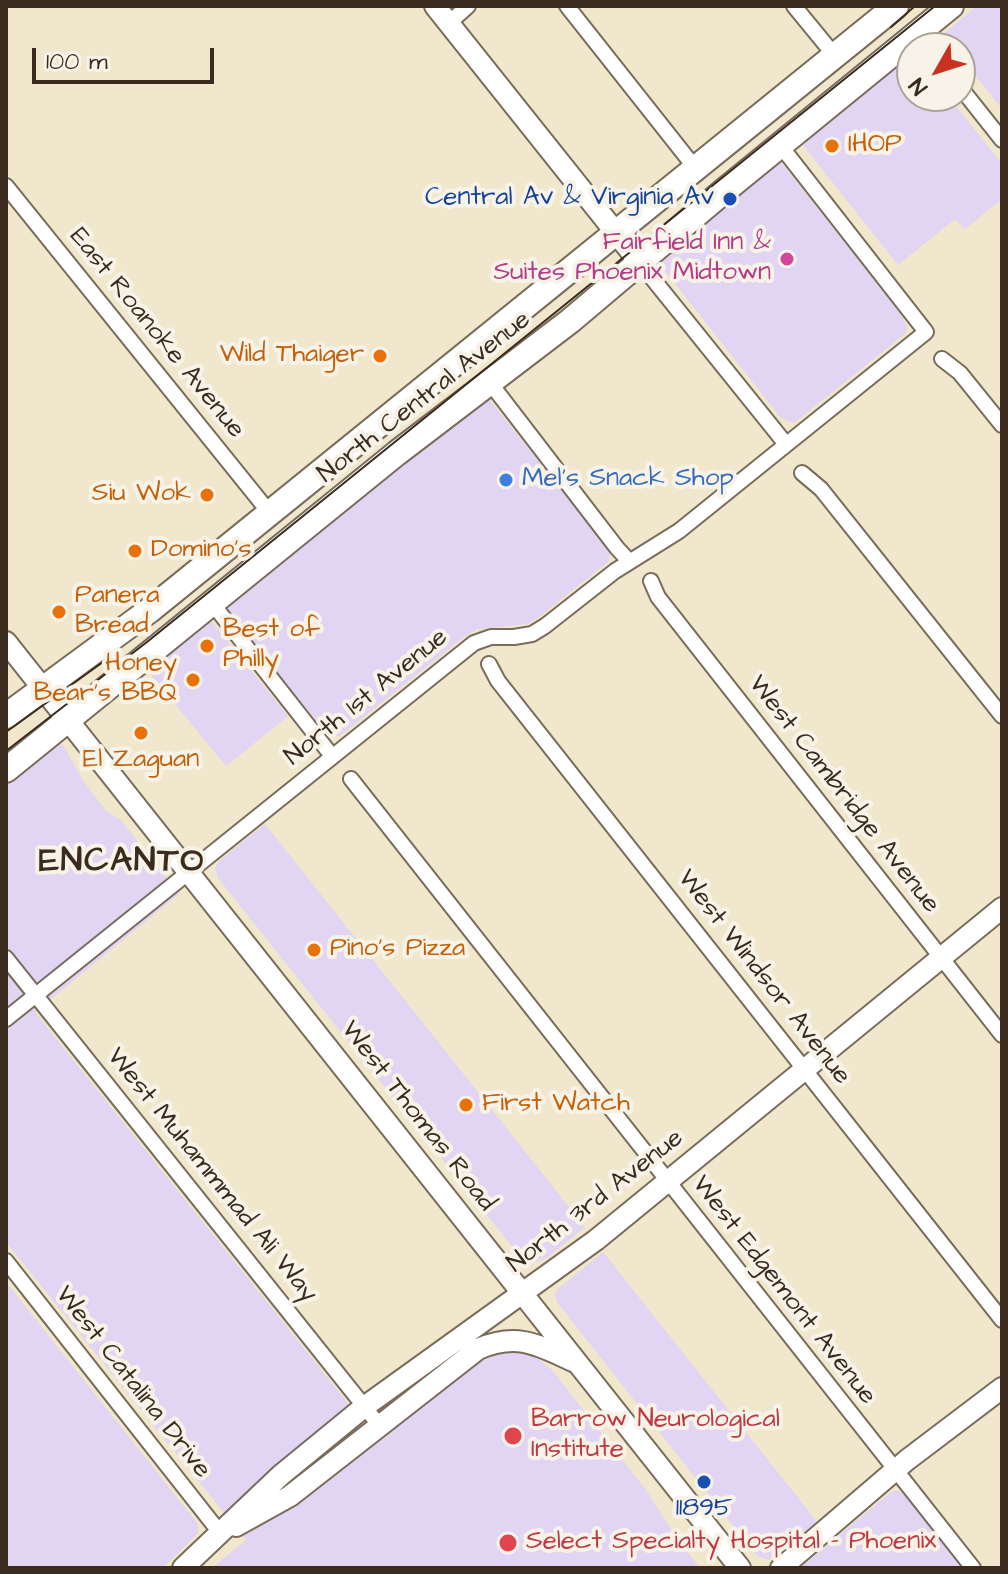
<!DOCTYPE html>
<style>
body{margin:0}
#map{position:relative;width:1008px;height:1574px;overflow:hidden;background:#f0e7cd;font-family:"Architects Daughter",sans-serif}
canvas{display:block}
.frame{position:absolute;inset:0;border:8px solid #3b2a1e;pointer-events:none}
.north{position:absolute;left:896px;top:32px;width:80px;height:80px;box-sizing:border-box;background:#f7f3e8;border:2px solid #aca397;border-radius:50%;rotate:231deg;font-size:22px;font-weight:700;line-height:32px;text-align:center;color:#3b2a1e}
.north::after{content:'';display:block;margin:auto;width:28px;height:36px;background:#c8321e;clip-path:polygon(50% 0,100% 100%,50% 72%,0 100%)}
.scale{position:absolute;left:32px;top:48px;width:182px;height:36px;box-sizing:border-box;border:4px solid #3b2a1e;border-top:0;padding-left:10px;font-size:24px;line-height:28px;white-space:nowrap;color:#3b2a1e;-webkit-text-stroke:6px #f7f3e8;paint-order:stroke}
</style>
<div id="map">
<canvas width="1008" height="1574"></canvas>
<div class="frame"></div>
<div class="north">N</div>
<div class="scale">100 m</div>
</div>
<script>
const context = document.querySelector('canvas').getContext('2d');
context.lineJoin = 'round';
function paint(path, color) {
  context.fillStyle = color;
  context.fill(path, 'evenodd');
}
function trace(path, color, width, dash) {
  context.strokeStyle = color;
  context.lineWidth = width;
  context.lineCap = dash ? 'butt' : 'round';
  context.setLineDash(dash || []);
  context.stroke(path);
}
function drawText(font, color, halo, rows, align = 'center') {
  context.font = font + ' "Architects Daughter",sans-serif';
  context.lineWidth = 8;
  context.setLineDash([]);
  context.textBaseline = 'middle';
  context.strokeStyle = halo;
  context.fillStyle = color;
  for (const [text, x, y, turn = 0] of rows) {
    context.save();
    context.translate(x, y);
    context.rotate((+turn || 0) * Math.PI / 180);
    context.textAlign = isNaN(turn) ? turn : align;
    if (halo) context.strokeText(text, 0, 0);
    context.fillText(text, 0, 0);
    context.restore();
  }
}
paint(new Path2D(`
 M977,6H1002V109L960,55V48H954L943,34Z
 M906,58L912,59V96H948L1002,164V199L965,229L955,219L898,265L803,145Z
 M775,160L780,161L901,314L907,327L906,333L794,423L781,418L658,262Z
 M484,399L490,400L603,543L610,556L608,562L539,617L530,623L519,625L478,629L464,637L340,736H329L231,616L226,605Z
 M209,618L288,716L226,766L143,665Z
 M56,742L63,745L84,782L107,812L121,820L179,894L35,1012L375,1437L467,1364L502,1347L529,1351L552,1370L646,1490L679,1541L700,1568H212L246,1540L6,1242V777Z
 M265,824L585,1227L548,1257L536,1262L522,1259L218,878L215,868L220,860Z
 M603,1252L818,1523L769,1560L757,1556L557,1302L555,1294L558,1289Z
 M6,1282L198,1524V1533L163,1568H6Z
 M898,1490L908,1498L962,1568H800L891,1492Z`), '#e2d4f3');
const street = new Path2D(`
 M567,6L696,169
 M794,6L835,56
 M449,23L468,6
 M960,87L1002,140
 M6,186L269,512
 M640,263L785,443
 M942,359L960,373L1002,425
 M491,384L617,548L629,561
 M802,473L821,489L1002,716
 M651,581L658,597L1002,1035
 M212,603L332,756
 M489,664L498,681L1002,1320
 M351,779L973,1568
 M6,958L379,1425
 M6,1019L474,643L491,637H514L532,634L545,626L615,571L679,531L926,332L780,145
 M6,1261L221,1534`);
const secondary = new Path2D(`
 M435,6L640,263
 M6,642L740,1568
 M236,1526L290,1496L478,1349C518,1332 538,1345 575,1362
 M183,1568L281,1475L364,1407L596,1240L1002,908
 M781,1568L907,1460L1002,1388`);
const primary = new Path2D(`
 M6,716L150,610L896,6
 M6,770L397,453L570,321L724,191L951,6`);
trace(street, '#7a6c5b', 18);
trace(secondary, '#7a6c5b', 24);
trace(primary, '#7a6c5b', 28);
trace(street, '#fff', 14);
trace(secondary, '#fff', 20);
trace(primary, '#fff', 24);
trace(new Path2D(`
 M891,27L915,6
 M6,732L103,662
 M6,751L147,642L935,6`), '#3b2a1e', 2);
for (const [x, y, r, color] of [
 [832,146,8,"#e8710a"],
 [730,199,8,"#1a4fb4"],
 [787,259,8,"#d1479c"],
 [380,356,8,"#e8710a"],
 [506,480,8,"#3f7fe0"],
 [207,495,8,"#e8710a"],
 [135,551,8,"#e8710a"],
 [59,612,8,"#e8710a"],
 [207,646,8,"#e8710a"],
 [193,680,8,"#e8710a"],
 [141,733,8,"#e8710a"],
 [314,950,8,"#e8710a"],
 [466,1105,8,"#e8710a"],
 [513,1436,10,"#e0444e"],
 [704,1482,8,"#1a4fb4"],
 [508,1543,10,"#e0444e"]
]) {
  const dot = new Path2D();
  dot.arc(x, y, r, 0, 2 * Math.PI);
  context.fillStyle = color;
  context.fill(dot);
  trace(dot, '#f7f3e8', 3);
}
drawText('26px', '#c56008', '#f7f3e8', [
 ["IHOP",848,146],
 ["Wild Thaiger",364,356,"right"],
 ["Siu Wok",191,495,"right"],
 ["Domino's",151,551],
 ["Panera",75,597],
 ["Bread",75,627],
 ["Best of",223,631],
 ["Philly",223,661],
 ["Honey",177,665,"right"],
 ["Bear's BBQ",177,695,"right"],
 ["El Zaguan",141,761,"center"],
 ["Pino's Pizza",330,950],
 ["First Watch",482,1105]
], 'left');
drawText('26px', '#164399', '#f7f3e8', [
 ["Central Av & Virginia Av",714,199],
 ["11895",704,1510,"center"]
], 'right');
drawText('26px', '#b23c85', '#f7f3e8', [
 ["Fairfield Inn &",771,244],
 ["Suites Phoenix Midtown",771,274]
], 'right');
drawText('26px', '#3b2a1e', '#f7f3e8', [
 ["East Roanoke Avenue",156,334,51],
 ["North Central Avenue",425,398,-38],
 ["North 1st Avenue",367,698,-39],
 ["West Cambridge Avenue",843,795,52],
 ["West Windsor Avenue",763,978,52],
 ["West Thomas Road",417,1117,52],
 ["West Muhammmad Ali Way",211,1176,51],
 ["North 3rd Avenue",596,1202,-38],
 ["West Edgemont Avenue",783,1291,52],
 ["West Catalina Drive",132,1383,52]
]);
drawText('26px', '#366cbe', '#f7f3e8', [
 ["Mel's Snack Shop",522,480]
], 'left');
drawText('26px', '#be3a42', '#f7f3e8', [
 ["Barrow Neurological",531,1421],
 ["Institute",531,1451],
 ["Select Specialty Hospital - Phoenix",526,1543]
], 'left');
context.letterSpacing = '2px';
drawText('bold 34px', '#3b2a1e', '#f7f3e8', [
 ["ENCANTO",122,863]
]);
context.letterSpacing = '0px';
</script>
